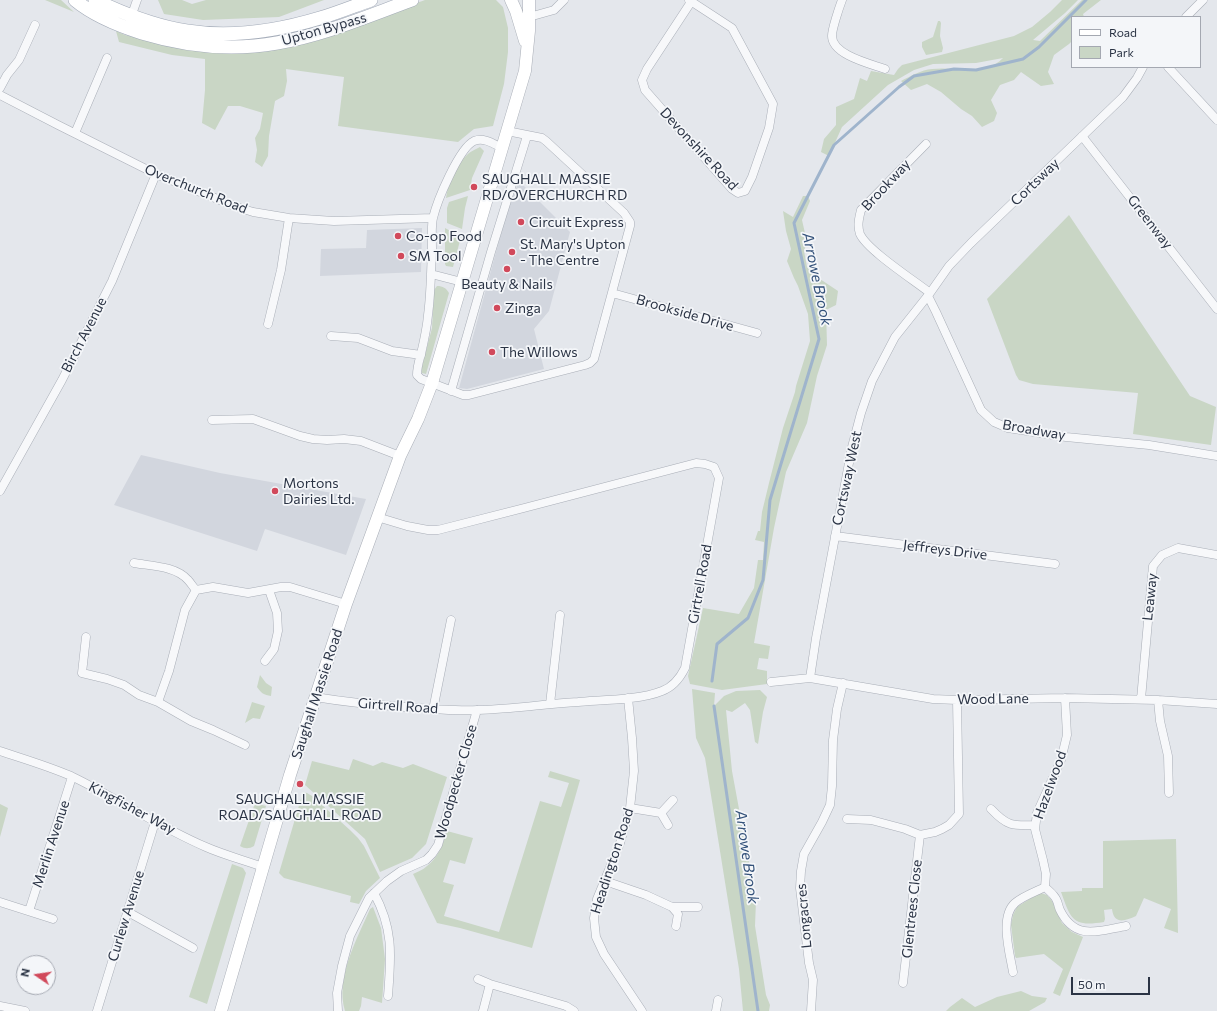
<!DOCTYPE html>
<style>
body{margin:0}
#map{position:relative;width:1217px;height:1011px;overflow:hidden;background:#e4e7ec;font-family:Commissioner,sans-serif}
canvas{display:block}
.legend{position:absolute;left:1071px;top:16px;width:130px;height:52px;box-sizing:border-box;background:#f4f6f9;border:1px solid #a4a8b1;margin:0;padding:5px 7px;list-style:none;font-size:12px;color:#2b3445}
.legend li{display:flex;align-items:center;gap:8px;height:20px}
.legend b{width:20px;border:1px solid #a4a8b1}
.north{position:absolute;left:16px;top:955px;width:40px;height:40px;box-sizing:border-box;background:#f4f6f9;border:1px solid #a4a8b1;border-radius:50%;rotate:283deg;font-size:11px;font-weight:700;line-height:16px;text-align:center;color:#2b3445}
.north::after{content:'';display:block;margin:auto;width:14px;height:18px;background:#d1495b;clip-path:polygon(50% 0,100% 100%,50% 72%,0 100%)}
.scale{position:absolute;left:1071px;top:977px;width:79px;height:18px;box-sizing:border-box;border:2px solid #2b3445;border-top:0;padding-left:5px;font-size:12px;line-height:14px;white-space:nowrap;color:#2b3445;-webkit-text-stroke:3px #f4f6f9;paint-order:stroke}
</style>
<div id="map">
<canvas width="1217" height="1011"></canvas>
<ul class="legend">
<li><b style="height:5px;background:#fff"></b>Road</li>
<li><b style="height:11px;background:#c9d6c5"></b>Park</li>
</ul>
<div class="north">N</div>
<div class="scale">50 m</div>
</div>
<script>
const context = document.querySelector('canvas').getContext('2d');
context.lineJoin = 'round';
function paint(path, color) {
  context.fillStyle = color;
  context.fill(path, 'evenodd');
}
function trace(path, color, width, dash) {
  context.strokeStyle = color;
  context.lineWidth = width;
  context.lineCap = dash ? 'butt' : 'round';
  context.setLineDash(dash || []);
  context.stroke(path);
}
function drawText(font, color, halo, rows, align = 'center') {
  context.font = font + ' Commissioner,sans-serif';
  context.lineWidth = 3.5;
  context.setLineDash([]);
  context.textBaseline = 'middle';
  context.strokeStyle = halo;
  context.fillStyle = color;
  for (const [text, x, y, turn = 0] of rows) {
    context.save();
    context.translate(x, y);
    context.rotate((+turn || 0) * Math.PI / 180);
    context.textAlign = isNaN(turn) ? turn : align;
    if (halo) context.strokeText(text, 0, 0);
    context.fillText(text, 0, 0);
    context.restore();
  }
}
paint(new Path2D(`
 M519,181L570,232L549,311L534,329L544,369L467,389L459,388L508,208Z
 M422,228L421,272L320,276L321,249L366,248L367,230Z
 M141,455L220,473L366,499L346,555L265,529L257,551L114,505Z`), '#d2d6de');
paint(new Path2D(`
 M45,0H61L74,12Z
 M158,0H182L192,4L206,0H324L279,17L203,20L164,14Z
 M425,0H496L503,7L508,28V52L504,84L493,126L474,129L458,142L338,126L344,77L286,69L287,81L284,96L275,101L269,136L268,156L262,167L255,162L257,150L255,138L260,129L263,113L240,106H228L215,130L202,123L205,90V59L172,55L119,42L116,31L125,35L157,43L193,49L351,27Z
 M1062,0H1078L1065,13L1033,40L1040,41L1082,0H1101L1083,14L1084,17H1072V41L1069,44L1054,55L1048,72L1054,84L1041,86L1021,72L1014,80L1000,85L991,100L997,113L994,121L982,127L972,116L961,109L941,92L927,84L911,90L901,81C911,76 921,70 932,69C956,66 985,77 1003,58L976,63L933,64L914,70L888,85L842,127L829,156L821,152L824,139L836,125V107L854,99L860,78L867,81L871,71L894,75L898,69L902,65L1014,36L1032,27L1050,12Z
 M938,21H940L941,23L940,36L943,48L942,52L926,55L922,47V42L933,37Z
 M480,147L484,151L472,178L470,190L446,198C448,183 456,164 469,153C472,151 476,149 480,147Z
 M468,196L465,208L462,229L447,223V208L449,202Z
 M803,196H808L810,201L802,220L807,242L804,251L807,267L814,275L838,291L836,305L826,310L827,345L817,376L807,423L786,472L774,528L754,643L770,646L768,659L759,658L757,669L767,671V684L722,690L690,684L688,676L703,608L739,614L754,588L758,560H763L764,542L755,540L758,531H760L762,512L769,483L783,428L795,392L796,386L810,341L808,314L798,286L794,278L787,261L791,249L786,231L783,211L793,217Z
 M1069,215L1190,396L1216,407L1211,445L1133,434L1138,393L1033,384L1019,380L1016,375L987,299Z
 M445,228L461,237L453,267L446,266L445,264Z
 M437,286C443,286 446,288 449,293L426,374L422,373L421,370L432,328L434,290Z
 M260,675L266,683L272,687L271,696C264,695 261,693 257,687Z
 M692,689L715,693L714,706L724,696L736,691L760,690L767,697L763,712L758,744L755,742L750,710L745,703L732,712L726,710L732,771L756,901L755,926L766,995L770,1005L769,1011H743L739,969L705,758L696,738Z
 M252,702L265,706L260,719L253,718L245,723Z
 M353,759L373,766L382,762L403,768L413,764L447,777L426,844L412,858L380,872L365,839L305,785L312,761L349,770Z
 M550,771L580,780L532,948L460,928L437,923L413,874C417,872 423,870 427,866C438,858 443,844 447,831L473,838L465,864L450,860L443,882L454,885L444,916L499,932L540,801L561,807L569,783L548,777Z
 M303,792L307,793L312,796L350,830L358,838L364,846L380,878L366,891L359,904L350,902L351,896L284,878L279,873Z
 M255,803L266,806L254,846C249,849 245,849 240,846Z
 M0,804L8,808L0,837Z
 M1176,839L1178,933L1164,928L1171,909L1144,898L1136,916C1125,921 1114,925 1112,909L1104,910L1105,919L1104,922C1073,927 1071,920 1061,892L1082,891V888H1103V841Z
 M232,864L243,868L246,873L207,1004L189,997Z
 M1041,893L1047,895L1052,901L1062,923L1072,932L1083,937L1060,996L1053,993L1063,969L1044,954L1016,958L1015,956L1011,925L1013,915L1017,907L1036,895Z
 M373,907L381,928L385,959L382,1003L362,997L361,1006L359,1011H345C335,978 357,939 370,909Z
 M1021,991L1032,996L1047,998L1045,1002L1029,1011H946L950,1007L962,998L975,1007L997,997Z`), '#c9d6c5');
trace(new Path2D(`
 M712,681L717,644L748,618L763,580L770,500L819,339L794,223L834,145L899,87L914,76L954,69L976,70L1023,59L1039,47L1086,0
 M714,706L758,1011`), '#9fb4cc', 3);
const minor = new Path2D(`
 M689,0L732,28L773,104L769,128L752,177L745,191L738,193L732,189L645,90L642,80L647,69L691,2
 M842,0C839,8 832,29 832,36C832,55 871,64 885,69
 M529,17L554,10L564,0
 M1186,17L1203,0
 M130,20L137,0
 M1168,67L1217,120
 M0,88L7,75L19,60L35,25
 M0,95L58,125L156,174L237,207L253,212L289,218L334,221L433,218
 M75,133L107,58
 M1082,136L1217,309
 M926,144L861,210C859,218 857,226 860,234C867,250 915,281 930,293
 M502,148C494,144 484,137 474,141C459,148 437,201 433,218C431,227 432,239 432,248C431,270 431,293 428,315C427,328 424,341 421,354C419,361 417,367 417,375L421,379L463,395H469L585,365L590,363L594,359L630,226V222L624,213L546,141L542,138L507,131
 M431,274L462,282
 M612,293L757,333
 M928,296L936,312L981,410L994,422L1008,428L1066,437L1149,445L1217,456
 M268,324L281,270L289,218
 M331,336L358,338L392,351L421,355
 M451,391L491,252L527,136
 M212,420L253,419L300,436L313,439L327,440L344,439L361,441L400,456
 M0,491L62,380L112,281L156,174
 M835,536L1055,564
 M134,563C151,566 176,566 188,580C191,583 193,587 196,590
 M86,637L82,673L107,679L124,685L139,695L158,702L191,721L213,730L245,745
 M265,661L274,649L278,631L277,613L269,590
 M810,678L816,638L852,447L861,413L872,381L895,337L930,293L949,266L971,243L1123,97L1137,78L1143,67
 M771,682L810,678L933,699L957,700L1065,698L1158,700L1217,704
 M315,697C345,702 375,705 405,707C430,709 454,711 478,710C512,709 545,704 578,702C602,700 640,700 662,691C673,687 680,678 685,668L719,478L714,467L705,464L696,463L524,508L438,530H428L407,526L377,517
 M628,698L632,738L634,771L630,808L620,843L597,899L594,918L596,937L604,954L642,1011
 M1065,698L1067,735L1061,760L1037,813L1035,829L1043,860L1046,874L1045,887C1048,890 1052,893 1054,896C1058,900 1058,906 1060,910C1075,941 1098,931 1126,926
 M1141,699L1153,566L1162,555L1178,548L1217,555
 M1158,700L1160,721L1168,756L1169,793
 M158,702L169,671L185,610L196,590L213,587L248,593L281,587H290L346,604
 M550,704L560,615
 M433,710L451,620
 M0,751C24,759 48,766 71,776C117,798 159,827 206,847C224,855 244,860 263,867
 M630,808L661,813L673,800
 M991,809C1007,826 1012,826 1035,825
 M661,813L668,825
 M847,819L871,820L905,829L920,835L935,832L942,829L949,825L959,814L957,700
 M605,881L646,895L672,907H698
 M374,893C394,930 391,956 388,996
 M0,902L53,919
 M672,907L678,914L676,926
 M29,911L72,777
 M128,912L193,948
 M1013,972C1010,954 999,917 1015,903C1023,896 1035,892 1045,887
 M478,979L490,984L566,1006L574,1011
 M903,983L920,835
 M0,1006L25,1011
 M97,1011L155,822
 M338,1011L337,993L342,966L350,936L369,898L387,881L401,871L426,860L432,854L438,845L477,710
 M483,1011L490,984
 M716,1011L718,1000
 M811,1011L813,980L809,963L800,888L801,871L804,854L822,822L830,805L832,786L833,740L837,709L843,683`);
const secondary = new Path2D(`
 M511,0L516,11L525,41
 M221,1011L290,775L346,604L400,456L418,419L432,383L525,71L529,31V0`);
const primary = new Path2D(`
 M75,0C93,15 120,26 142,33C185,46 232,51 277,43C324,35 368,16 412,0
 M95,0C124,14 155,26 187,31C231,38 277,31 320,18C337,13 354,6 371,0`);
trace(minor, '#a9aeb7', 9);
trace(secondary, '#a9aeb7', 13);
trace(primary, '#a3abb8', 14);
trace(minor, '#f7f8fa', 8);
trace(secondary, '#fff', 12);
trace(primary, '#fff', 13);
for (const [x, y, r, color] of [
 [474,187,4,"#d1495b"],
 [521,222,4,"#d1495b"],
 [398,236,4,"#d1495b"],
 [512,252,4,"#d1495b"],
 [401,256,4,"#d1495b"],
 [507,269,4,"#d1495b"],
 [497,308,4,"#d1495b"],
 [492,352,4,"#d1495b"],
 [275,491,4,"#d1495b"],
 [300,784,4,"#d1495b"]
]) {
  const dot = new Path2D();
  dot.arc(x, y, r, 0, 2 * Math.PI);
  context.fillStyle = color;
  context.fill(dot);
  trace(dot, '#f4f6f9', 1.5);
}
drawText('14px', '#2b3445', '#f4f6f9', [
 ["Upton Bypass",324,29,-16],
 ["Devonshire Road",699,149,47],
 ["Cortsway",1035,182,-44],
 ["Brookway",886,185,-47],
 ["Overchurch Road",196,189,22],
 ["Greenway",1150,222,52],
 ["Brookside Drive",685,313,16],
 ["Birch Avenue",84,335,-63],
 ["Broadway",1034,430,10],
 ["Cortsway West",847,478,-78],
 ["Jeffreys Drive",945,550,7],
 ["Girtrell Road",700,584,-80],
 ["Leaway",1150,597,-84],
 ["Saughall Massie Road",317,694,-72],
 ["Wood Lane",993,699,-1],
 ["Girtrell Road",398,706,4],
 ["Woodpecker Close",456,782,-74],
 ["Hazelwood",1050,785,-70],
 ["Kingfisher Way",132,808,28],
 ["Merlin Avenue",51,844,-72],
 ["Headington Road",612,861,-72],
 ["Glentrees Close",912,909,-84],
 ["Curlew Avenue",126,916,-73],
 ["Longacres",804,916,-95]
]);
drawText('14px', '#2b3445', '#f4f6f9', [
 ["SAUGHALL MASSIE",482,179],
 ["RD/OVERCHURCH RD",482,195],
 ["Circuit Express",529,222],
 ["Co-op Food",406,236],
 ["St. Mary's Upton",520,244],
 ["- The Centre",520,260],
 ["SM Tool",409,256],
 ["Beauty & Nails",507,284,"center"],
 ["Zinga",505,308],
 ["The Willows",500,352],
 ["Mortons",283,483],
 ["Dairies Ltd.",283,499],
 ["SAUGHALL MASSIE",300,799,"center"],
 ["ROAD/SAUGHALL ROAD",300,815,"center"]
], 'left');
drawText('italic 15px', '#34527a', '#f4f6f9', [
 ["Arrowe Brook",817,279,78],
 ["Arrowe Brook",747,857,82]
]);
</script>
